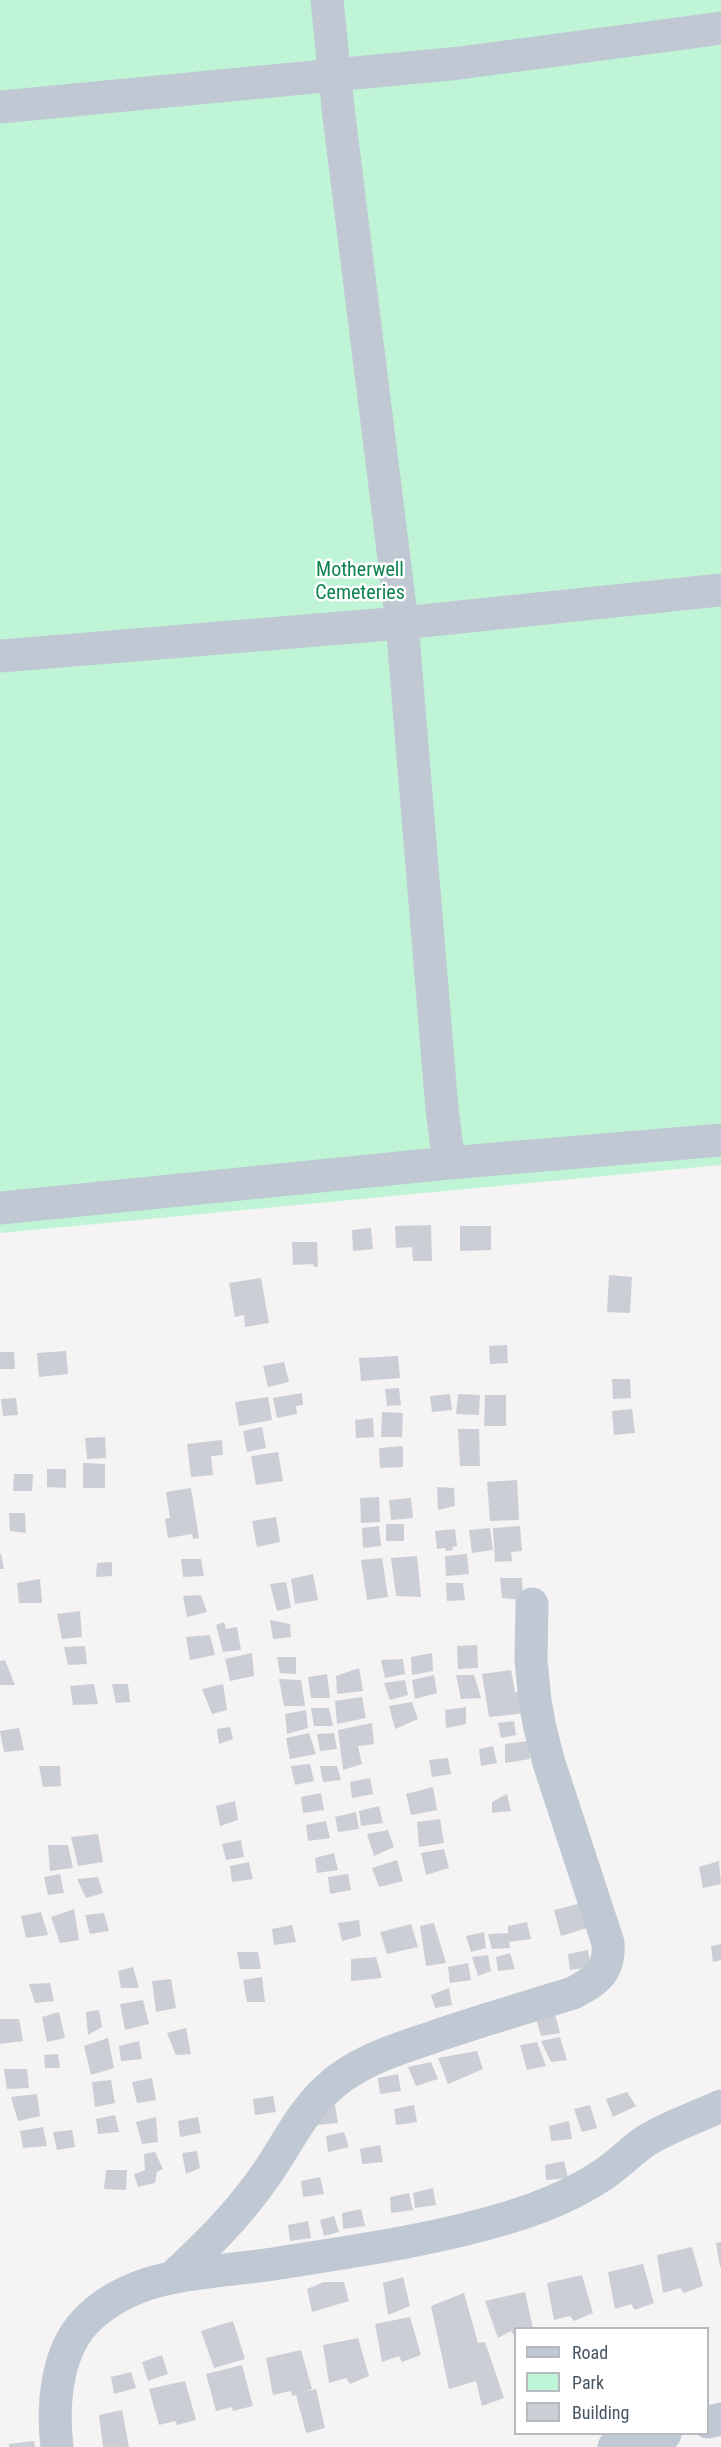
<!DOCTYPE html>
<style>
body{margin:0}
#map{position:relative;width:721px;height:2447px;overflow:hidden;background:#f5f3f3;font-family:"Roboto Condensed",sans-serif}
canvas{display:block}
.legend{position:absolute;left:514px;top:2327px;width:195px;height:108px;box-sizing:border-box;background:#fff;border:2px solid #b6bbc1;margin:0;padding:8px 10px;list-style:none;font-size:18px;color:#485563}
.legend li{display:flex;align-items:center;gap:12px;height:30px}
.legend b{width:30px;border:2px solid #b6bbc1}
</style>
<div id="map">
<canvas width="721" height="2447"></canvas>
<ul class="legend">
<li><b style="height:8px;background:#c0c9d3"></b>Road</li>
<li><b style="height:16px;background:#bff5d6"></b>Park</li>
<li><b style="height:16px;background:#ccced5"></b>Building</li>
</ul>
</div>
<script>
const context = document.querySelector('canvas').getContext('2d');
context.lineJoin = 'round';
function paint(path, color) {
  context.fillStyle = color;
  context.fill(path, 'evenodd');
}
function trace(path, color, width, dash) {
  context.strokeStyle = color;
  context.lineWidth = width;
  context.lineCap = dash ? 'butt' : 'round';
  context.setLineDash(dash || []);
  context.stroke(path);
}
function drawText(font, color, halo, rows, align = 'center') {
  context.font = font + ' "Roboto Condensed",sans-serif';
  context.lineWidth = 5;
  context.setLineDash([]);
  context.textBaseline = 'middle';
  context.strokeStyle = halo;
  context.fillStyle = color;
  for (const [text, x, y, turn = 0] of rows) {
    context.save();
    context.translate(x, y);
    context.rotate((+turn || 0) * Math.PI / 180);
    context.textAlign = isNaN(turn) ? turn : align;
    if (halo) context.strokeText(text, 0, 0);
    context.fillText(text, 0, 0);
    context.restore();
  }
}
paint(new Path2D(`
 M0,0H721V1165L0,1233Z`), '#bff5d6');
paint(new Path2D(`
 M431,1225L432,1261H413L412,1247L396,1248L395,1226Z
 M460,1226H491V1250L460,1251Z
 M371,1228L373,1249L353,1251L352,1230Z
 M292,1242H317L318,1267H314L313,1264L293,1265Z
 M609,1275L632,1277L630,1313L607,1312Z
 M261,1278L269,1323L245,1327L244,1315L235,1317L229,1283Z
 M507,1345L508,1363L490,1364L489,1346Z
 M66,1351L68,1374L39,1377L37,1353Z
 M0,1352H14L15,1369H0Z
 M398,1356L400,1378L361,1381L359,1358Z
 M284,1362L289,1382L268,1387L263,1366Z
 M612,1379H630L631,1398L613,1399Z
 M399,1388L401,1405L387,1406L385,1389Z
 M302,1393L303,1405L296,1406L297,1414L277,1418L273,1398Z
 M450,1394L452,1410L432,1412L430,1396Z
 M458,1394L480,1395L479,1415L456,1414Z
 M485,1395H506V1426H484Z
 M268,1397L272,1420L239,1426L235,1402Z
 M16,1398L18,1415L3,1416L1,1399Z
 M632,1409L635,1433L614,1435L612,1411Z
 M382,1412L403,1413L402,1437H381Z
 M373,1418L374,1437L356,1438L355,1420Z
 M262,1427L266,1448L247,1452L243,1431Z
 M458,1429H479L480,1466H460Z
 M105,1437L106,1458L87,1459L85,1438Z
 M222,1440L223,1455L211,1456L213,1475L191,1477L187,1444Z
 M403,1446V1467L380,1468L379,1448Z
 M278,1452L283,1481L256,1485L251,1456Z
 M83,1463L105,1464V1488H83Z
 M47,1469H66V1488L47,1487Z
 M14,1474H33L32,1491H13Z
 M517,1480L519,1520L490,1521L487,1482Z
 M437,1487L454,1488L455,1506L438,1510Z
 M191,1488L199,1538L193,1539L192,1534L168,1538L165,1519L170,1518L166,1492Z
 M379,1497L380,1522L361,1523L360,1498Z
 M411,1498L413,1518L391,1520L389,1500Z
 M9,1513H25L26,1533L10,1531Z
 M276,1517L280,1542L257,1547L252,1521Z
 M386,1524H404V1541H386Z
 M379,1526L381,1546L363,1548L362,1528Z
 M520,1526L522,1551L511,1552L512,1561L495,1562L493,1528Z
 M490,1528L493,1550L472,1553L469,1530Z
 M455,1529L457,1546L452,1547L453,1550L446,1551L445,1548L437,1549L435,1531Z
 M0,1554H1L4,1569H0Z
 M467,1554L469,1574L446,1576L445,1556Z
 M417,1556L421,1597L396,1596L391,1558Z
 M382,1558L388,1597L367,1600L361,1560Z
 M181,1559H201L204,1576L183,1577Z
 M112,1562V1576L96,1577L97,1563Z
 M313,1574L318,1600L295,1604L291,1579Z
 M500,1578H522L523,1600L502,1598Z
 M40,1579L42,1603H19L17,1583Z
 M286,1582L291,1608L277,1611L270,1584Z
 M446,1583H463L465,1600L447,1601Z
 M201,1595L207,1612L187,1617L183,1596Z
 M80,1611L82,1637L62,1639L57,1614Z
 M270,1620L290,1624L291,1637L273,1639Z
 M224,1622L226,1629L237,1627L241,1650L223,1652L216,1625Z
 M210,1635L215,1655L190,1660L186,1637Z
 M477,1645L478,1668L458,1669L457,1646Z
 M85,1646L87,1664L68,1665L64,1647Z
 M252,1653L254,1676L230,1681L225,1659Z
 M432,1653L433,1671L412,1675L411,1657Z
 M277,1657H296V1674L280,1673Z
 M403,1659L405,1674L385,1678L381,1660Z
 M5,1660L15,1685H0V1661Z
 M359,1668L363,1691L337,1694L336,1676Z
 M511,1670L515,1692L524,1691L527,1713L489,1717L482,1674Z
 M327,1674L330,1698H311L308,1677Z
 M434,1675L437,1693L415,1699L412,1680Z
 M456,1675H474L481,1698L461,1699Z
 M279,1679L301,1680L305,1706H284Z
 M405,1680L408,1695L390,1700L384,1683Z
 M94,1684L98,1704L73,1705L70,1686Z
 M112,1684H128L130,1702L116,1703Z
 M223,1684L227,1710L212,1714L202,1689Z
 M362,1697L366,1718L337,1724L335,1701Z
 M412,1702L418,1719L395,1729L389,1706Z
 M466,1707V1724L446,1728L445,1710Z
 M311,1708H329L333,1726H314Z
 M306,1710L308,1728L287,1734L285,1714Z
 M514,1721L516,1735L501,1738L498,1723Z
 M372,1723L374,1744L358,1746L362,1764L343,1770L338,1730Z
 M230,1727L233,1739L219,1744L217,1729Z
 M19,1728L24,1750L4,1752L0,1731Z
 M309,1733L316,1754L290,1759L286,1738Z
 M334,1733L337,1749L320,1751L317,1734Z
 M528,1741L530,1759L505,1763V1744Z
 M493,1746L497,1763L481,1766L479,1749Z
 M448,1758L451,1774L432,1777L429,1760Z
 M310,1764L314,1781L295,1785L291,1766Z
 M39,1766H60L61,1786L43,1787Z
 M320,1766H337L341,1780L323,1782Z
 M370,1778L373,1794L352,1798L350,1782Z
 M433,1787L437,1810L411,1815L406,1794Z
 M321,1793L324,1810L303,1813L301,1797Z
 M507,1794L511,1811L492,1813V1802Z
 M235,1801L238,1820L220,1826L216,1806Z
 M379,1806L383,1823L361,1826L359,1811Z
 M356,1812L359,1829L338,1832L335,1817Z
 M440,1819L444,1843L419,1847L417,1822Z
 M326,1821L330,1838L308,1841L306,1825Z
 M388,1830L394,1847L374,1856L367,1834Z
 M98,1834L103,1862L78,1866L71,1837Z
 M241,1840L244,1857L226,1860L222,1844Z
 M48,1845H68L73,1868L50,1871Z
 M444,1849L449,1868L426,1875L421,1853Z
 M334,1853L338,1870L317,1873L315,1858Z
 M397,1860L403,1881L379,1887L372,1868Z
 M719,1861L721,1884L703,1888L699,1867Z
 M249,1862L253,1879L232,1882L230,1866Z
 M60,1874L64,1893L48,1895L44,1877Z
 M348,1874L351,1890L330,1894L328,1877Z
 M98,1877L103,1893L86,1898L77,1879Z
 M578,1904L587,1928L561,1936L554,1910Z
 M74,1909L79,1940L60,1943L51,1917Z
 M41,1912L48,1935L26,1938L21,1916Z
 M104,1913L109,1931L90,1934L85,1915Z
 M359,1920L361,1936L342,1941L338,1923Z
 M527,1922L531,1939L509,1942L510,1948L492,1949L488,1934L508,1933V1926Z
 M434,1923L446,1963L426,1966L420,1926Z
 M411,1924L418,1947L387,1954L380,1932Z
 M292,1925L296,1942L274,1945L272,1929Z
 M484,1932L486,1948L471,1952L466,1936Z
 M721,1944V1960L713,1962L711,1946Z
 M588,1950L591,1967L570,1970L568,1954Z
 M237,1952H258L261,1969H240Z
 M510,1953L515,1969L498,1971L496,1957Z
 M488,1955L491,1971L478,1976L472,1957Z
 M376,1957L382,1978L351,1981V1959Z
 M468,1963L471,1980L450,1983L448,1967Z
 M133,1967L139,1988H121L118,1971Z
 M262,1977L265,2002H247L243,1980Z
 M171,1979L176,2008L156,2012L152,1981Z
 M50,1983L54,2001L35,2003L29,1984Z
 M449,1988L452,2005L435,2008L431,1995Z
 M143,2000L149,2024L125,2030L120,2004Z
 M99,2010L102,2027L88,2035L86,2012Z
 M59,2012L65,2038L47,2042L42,2017Z
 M555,2014L560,2033L541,2036L536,2018Z
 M0,2019H19L23,2041L0,2044Z
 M186,2028L191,2054L176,2055L167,2033Z
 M560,2037L567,2060L551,2062L541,2041Z
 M108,2038L114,2068L91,2075L84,2046Z
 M139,2041L142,2059L121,2061L119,2046Z
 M537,2042L546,2066L527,2070L520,2045Z
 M477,2051L483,2069L448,2084L438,2058Z
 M58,2054L60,2068H45L44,2055Z
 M431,2062L438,2079L416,2086L408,2067Z
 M4,2069H27L29,2088L7,2089Z
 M398,2074L401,2091L380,2094L378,2078Z
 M152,2078L156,2100L137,2103L132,2082Z
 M111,2080L115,2103L95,2107L92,2082Z
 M627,2092L636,2106L613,2117L606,2099Z
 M37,2094L40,2116L18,2121L11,2097Z
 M273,2096L276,2112L255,2115L253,2099Z
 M335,2105L338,2123L317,2125L315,2110Z
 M414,2105L417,2122L396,2125L394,2109Z
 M590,2105L597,2128L582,2132L574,2109Z
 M115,2115L119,2132L98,2134L96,2119Z
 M156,2117L158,2142L142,2144L136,2122Z
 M198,2117L201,2133L180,2137L178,2121Z
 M569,2121L572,2139L551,2141L549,2126Z
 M43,2127L47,2146L23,2148L20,2131Z
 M72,2130L75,2147L57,2150L53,2132Z
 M344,2132L349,2147L328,2152L326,2136Z
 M380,2145L383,2162L362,2164L360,2149Z
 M197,2151L200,2168L186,2174L182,2153Z
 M155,2152L163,2169L157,2172L155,2183L138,2187L134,2174L145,2170L144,2154Z
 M564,2161L568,2178L546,2180L545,2165Z
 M106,2170H127L126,2190L104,2189Z
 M320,2177L324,2194L303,2197L301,2181Z
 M433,2188L436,2205L415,2208L413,2193Z
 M409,2193L413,2210L391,2213L390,2197Z
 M361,2209L365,2226L343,2229L342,2213Z
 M334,2216L339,2232L324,2236L320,2220Z
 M308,2221L311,2238L290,2241L288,2225Z
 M721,2242V2267H720L716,2243Z
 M692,2247L703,2286L684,2293L680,2288L663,2293L657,2255Z
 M643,2264L654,2303L635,2310L631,2304L615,2309L608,2272Z
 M582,2275L593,2313L574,2321L570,2316L554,2320L547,2283Z
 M403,2277L410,2306L388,2315L383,2283Z
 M324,2282H344L349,2301L312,2312L307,2289Z
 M525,2292L533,2328H516V2338L511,2331L498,2338L485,2301Z
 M464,2293L478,2343L485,2342L504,2398L482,2406L476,2381L449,2389L431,2306Z
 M410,2317L421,2355L402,2362L399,2356L382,2362L375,2324Z
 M233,2321L245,2359L214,2368L201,2331Z
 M358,2338L369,2376L350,2384L346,2378L329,2383L323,2345Z
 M301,2350L312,2389L303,2392L316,2389L325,2428L306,2433L296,2395L293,2396L290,2391L273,2395L266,2358Z
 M162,2355L168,2374L148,2381L142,2362Z
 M242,2365L253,2406L233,2411L232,2407L216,2411L206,2374Z
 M131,2372L136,2388L114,2394L111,2377Z
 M185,2381L196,2420L177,2425L175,2421L159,2425L149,2389Z
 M122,2410L129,2447H103L99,2415Z
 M34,2441L35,2447H9V2444Z`), '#ccced5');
trace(new Path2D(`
 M327,0L338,108L402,623L442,1109L449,1163
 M0,107L460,63L721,28
 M0,656L402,623L721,590
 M0,1208L449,1163L721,1140
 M174,2276C207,2245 234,2219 260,2183C283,2153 298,2116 326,2090C357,2060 399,2049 439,2035C483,2020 528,2007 573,1993C597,1980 610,1972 608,1943L549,1763L540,1728L535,1701L531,1660L532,1604
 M708,2422L721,2419
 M57,2447C52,2404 56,2347 91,2316C142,2269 215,2274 279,2263C356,2251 435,2240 510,2217C543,2207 576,2193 604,2174C619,2164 632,2150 647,2140C670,2126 697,2117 721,2106
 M614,2447L665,2434`), '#c0c9d3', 33);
drawText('20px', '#0d834e', '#fff', [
 ["Motherwell",360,571],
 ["Cemeteries",360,594]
]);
</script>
